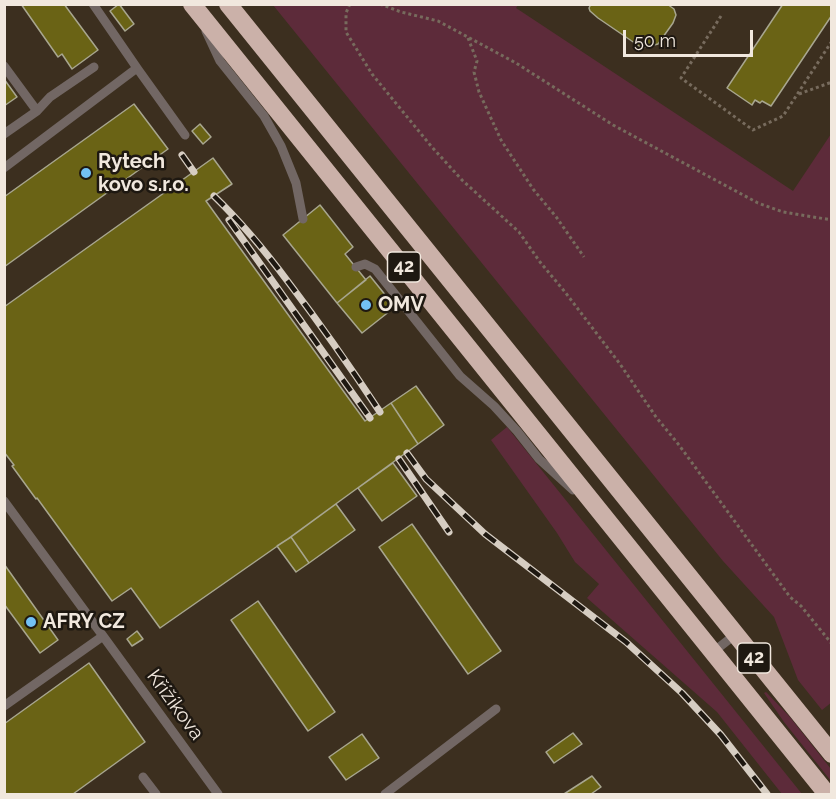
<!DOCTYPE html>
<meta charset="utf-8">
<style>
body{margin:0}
#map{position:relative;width:836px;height:799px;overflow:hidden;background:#3c2f1f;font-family:Raleway,sans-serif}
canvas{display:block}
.frame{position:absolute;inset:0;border:6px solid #f1e8de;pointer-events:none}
.scale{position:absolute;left:623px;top:30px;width:130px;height:27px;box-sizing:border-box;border:3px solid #f1e8de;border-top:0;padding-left:8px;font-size:18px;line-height:21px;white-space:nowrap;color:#f1e8de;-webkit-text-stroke:4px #1e1811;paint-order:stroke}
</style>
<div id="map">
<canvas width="836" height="799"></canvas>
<div class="frame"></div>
<div class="scale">50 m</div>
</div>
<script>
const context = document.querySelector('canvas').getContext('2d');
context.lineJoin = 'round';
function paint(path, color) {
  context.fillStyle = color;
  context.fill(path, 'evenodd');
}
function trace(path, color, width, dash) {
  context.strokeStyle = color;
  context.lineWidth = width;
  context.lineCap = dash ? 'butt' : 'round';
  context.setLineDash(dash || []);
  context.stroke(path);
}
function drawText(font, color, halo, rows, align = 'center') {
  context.font = font + ' Raleway,sans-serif';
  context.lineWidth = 5;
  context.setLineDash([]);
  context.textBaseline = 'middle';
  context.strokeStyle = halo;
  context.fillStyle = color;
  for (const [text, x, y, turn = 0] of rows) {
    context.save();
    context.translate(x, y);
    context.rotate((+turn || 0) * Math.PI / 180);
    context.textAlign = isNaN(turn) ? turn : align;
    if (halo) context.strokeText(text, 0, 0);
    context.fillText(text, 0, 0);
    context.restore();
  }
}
paint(new Path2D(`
 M273,5H518L516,8L793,191L831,134L832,702L822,710L798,680L774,617L723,561Z
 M507,427L802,794H782L717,712L587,598L599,584L575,562L557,533L491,440Z
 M766,692L789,716L831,769V781L784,722L764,693Z`), '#5d2b3a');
const building = new Path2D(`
 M21,4H64L98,50L72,69L62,54L58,57Z
 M119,4L134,24L125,31L110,11Z
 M591,4H667L674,9L676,15L673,23L658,44L642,48L598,18L590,11L589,8Z
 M783,4H832V15L771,106L762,101L760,103L755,100L752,105L727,88Z
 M4,79L17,97L4,106Z
 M134,104L168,149L4,267V197Z
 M200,124L211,137L203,144L192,131Z
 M213,158L232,184L206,201L365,421L391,403L418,444L289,538L160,628L131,588L112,601L37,498L36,499L12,466L14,465L4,452V307Z
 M320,205L353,247L345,254L366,280L337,303L283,235Z
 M370,276L395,307L362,333L337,303Z
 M416,386L444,425L418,444L391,403Z
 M393,463L417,496L382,521L358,488Z
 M336,504L355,530L309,563L291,537Z
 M412,524L501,651L468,674L379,547Z
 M291,537L309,563L296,572L277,546Z
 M4,564L58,640L40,653L4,604Z
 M258,601L335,712L308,731L231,620Z
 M137,631L143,639L132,646L127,639Z
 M89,663L145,742L73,794H4V724Z
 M573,733L582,744L554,763L546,752Z
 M362,734L379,758L346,780L329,757Z
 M592,776L601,787L591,794H564Z`);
paint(building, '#6a6315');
trace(building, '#a8a68f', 1.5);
trace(new Path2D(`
 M350,4L346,13V32L372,74L431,146L462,180L519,232L540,262L565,292L620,364L656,417L679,445L790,597L801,606L832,644
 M380,4L401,12L438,21L516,63L613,125L758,203L783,212L832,220
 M721,16L681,78L753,130L783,116L832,41
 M468,38L477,61L474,72L479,92L501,140L533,189L557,218L584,257
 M799,94L832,82`), '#776b5d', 3, [3, 3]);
trace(new Path2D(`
 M206,31L220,61L264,116L281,146L296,183L303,219
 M4,66L37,111L4,134
 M137,68L185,135
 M37,111L50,97L94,67
 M4,168L137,68L93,4
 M356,267L365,264L375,269L460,376L494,406L517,431L539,459L573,490
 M4,501L103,636L4,706
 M103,636L218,794
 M713,652L736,634
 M143,777L156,794
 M385,794L496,709`), '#726764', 9);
trace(new Path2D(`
 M192,4L827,794
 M228,4L832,754`), '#cbb1a9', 18);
const rail = new Path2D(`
 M182,155L194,172
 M214,196C242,223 266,252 289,283C321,325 351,368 380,412
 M229,220L370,418
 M407,453L426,479L485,534L626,642L682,693L721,735L767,794
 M399,459L449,532`);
trace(rail, '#d6cdc2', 7);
trace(rail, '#1e1811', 4.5, [14]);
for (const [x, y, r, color] of [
 [86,173,6,"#73c1f5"],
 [366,305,6,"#73c1f5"],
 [31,622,6,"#73c1f5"]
]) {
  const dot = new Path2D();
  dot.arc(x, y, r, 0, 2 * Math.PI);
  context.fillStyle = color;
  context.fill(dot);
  trace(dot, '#1e1811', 2);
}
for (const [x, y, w] of [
 [404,267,33],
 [754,658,33]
]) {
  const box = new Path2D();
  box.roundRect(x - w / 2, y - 15, w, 30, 4.5);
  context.fillStyle = '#1e1811';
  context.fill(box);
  trace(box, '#f1e8de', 1.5);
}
drawText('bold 18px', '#f1e8de', null, [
 ["42",404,267],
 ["42",754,658]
]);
drawText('bold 20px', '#f1e8de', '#1e1811', [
 ["Rytech",98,162],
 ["kovo s.r.o.",98,185],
 ["OMV",378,305],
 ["AFRY CZ",43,622]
], 'left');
drawText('20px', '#f1e8de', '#1e1811', [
 ["Křížíkova",175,705,54]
]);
</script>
